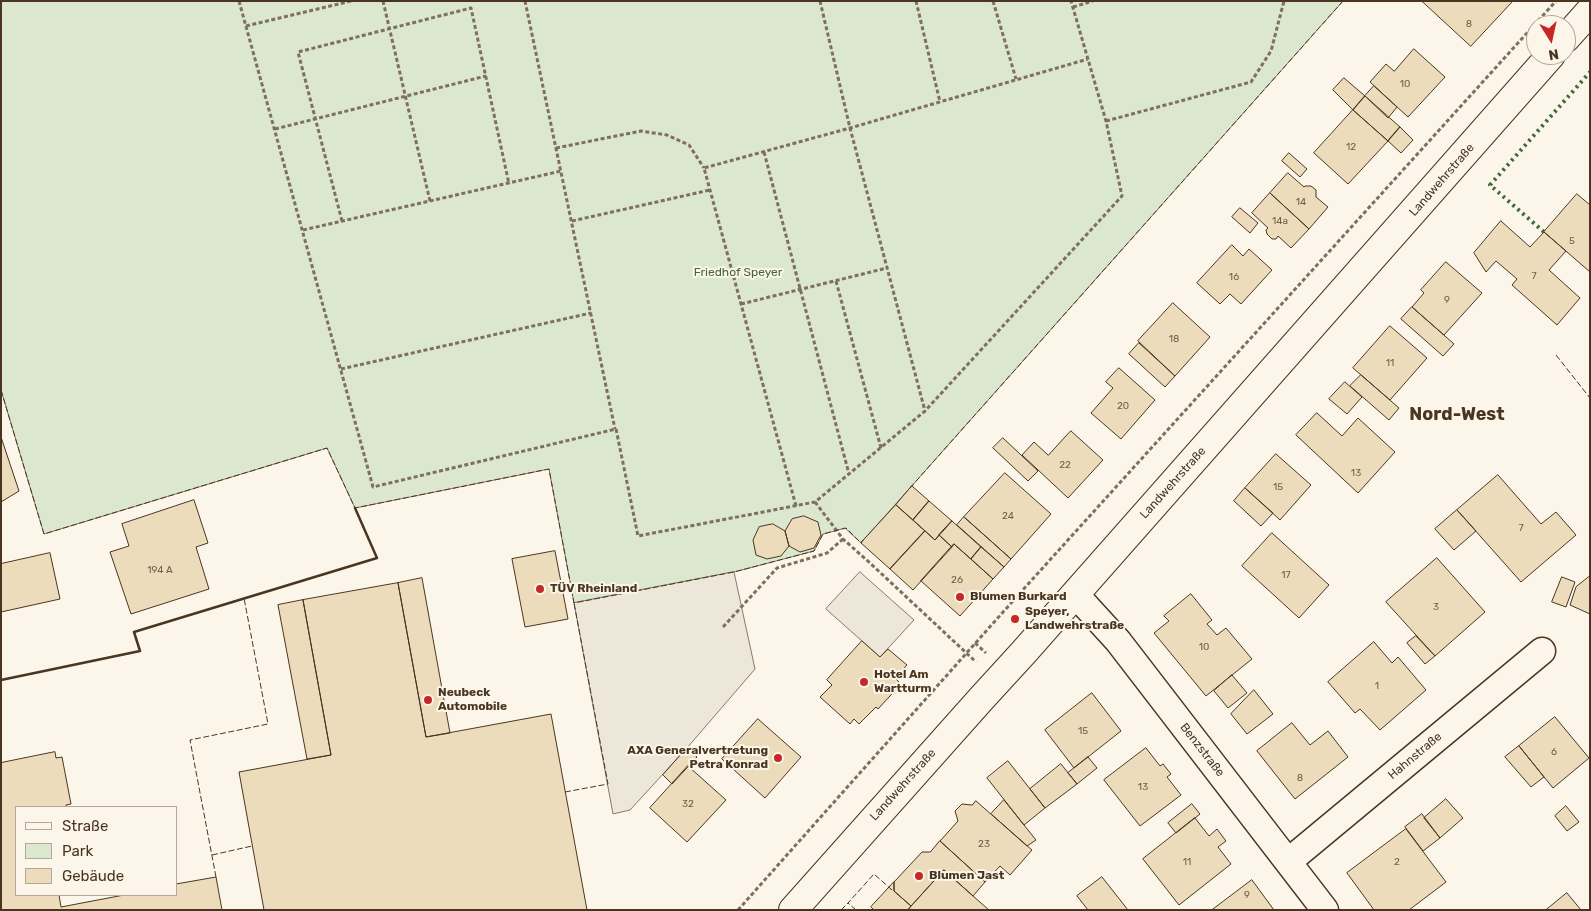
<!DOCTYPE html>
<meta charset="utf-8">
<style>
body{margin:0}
#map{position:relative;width:1591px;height:911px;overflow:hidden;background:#fbf6e9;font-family:Rubik,sans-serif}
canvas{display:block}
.frame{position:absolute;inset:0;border:2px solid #4a3520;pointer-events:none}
.legend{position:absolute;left:15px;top:806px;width:162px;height:90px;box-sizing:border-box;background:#fbf6e9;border:1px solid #b4a999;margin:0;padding:6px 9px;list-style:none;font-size:15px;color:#4a3520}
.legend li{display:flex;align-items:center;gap:10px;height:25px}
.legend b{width:25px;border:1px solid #b4a999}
.north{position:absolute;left:1526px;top:15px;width:50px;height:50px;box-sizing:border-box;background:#fbf6e9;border:1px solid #b4a999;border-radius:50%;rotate:170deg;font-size:14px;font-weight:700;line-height:20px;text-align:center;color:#4a3520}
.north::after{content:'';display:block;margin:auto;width:18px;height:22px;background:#c62828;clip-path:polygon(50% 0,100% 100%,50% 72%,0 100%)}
</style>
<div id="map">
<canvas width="1591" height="911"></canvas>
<div class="frame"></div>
<ul class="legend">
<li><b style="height:6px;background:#fbf6e9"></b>Straße</li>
<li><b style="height:14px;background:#dce7d0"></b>Park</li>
<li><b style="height:14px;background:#ecdcbc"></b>Gebäude</li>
</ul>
<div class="north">N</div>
</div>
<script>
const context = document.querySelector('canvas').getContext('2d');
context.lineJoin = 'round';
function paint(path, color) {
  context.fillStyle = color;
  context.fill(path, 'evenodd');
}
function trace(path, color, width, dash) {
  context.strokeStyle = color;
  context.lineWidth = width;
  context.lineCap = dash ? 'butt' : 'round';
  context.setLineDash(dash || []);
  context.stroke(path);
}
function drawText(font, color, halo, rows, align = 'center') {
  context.font = font + ' Rubik,sans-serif';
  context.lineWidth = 4;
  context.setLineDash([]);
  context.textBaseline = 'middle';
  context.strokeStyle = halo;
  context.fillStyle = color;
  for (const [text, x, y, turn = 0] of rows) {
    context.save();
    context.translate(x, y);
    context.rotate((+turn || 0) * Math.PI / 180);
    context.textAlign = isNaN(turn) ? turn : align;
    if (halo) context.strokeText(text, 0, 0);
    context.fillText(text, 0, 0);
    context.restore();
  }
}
const green = new Path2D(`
 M1,1H1343L861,543L845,528L823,534L814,551L734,572L574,603L549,469L355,508L327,448L44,534L1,390Z`);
paint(green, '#dce7d0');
trace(green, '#887966', 1);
const parking = new Path2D(`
 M734,572L755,669L687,748L630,810L613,814L574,603Z
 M860,572L914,620L880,657L826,609Z`);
paint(parking, '#ede7d9');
trace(parking, '#887966', 1);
const building = new Path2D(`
 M1422,1H1511L1512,2L1471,46Z
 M1414,49L1445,77L1408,117L1370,82L1386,64L1394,71Z
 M1344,78L1365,96L1353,110L1333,90Z
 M1374,86L1397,107L1388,118L1365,96Z
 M1365,96L1400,127L1388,141L1353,110Z
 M1353,110L1388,141L1348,184L1314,153Z
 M1400,127L1413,140L1401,153L1388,141Z
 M1289,153L1307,169L1300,177L1282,161Z
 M1288,173L1304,187L1305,186H1311L1316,190V197L1328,207L1309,229L1270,193Z
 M1270,193L1309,229L1291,248L1278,236L1276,239H1272L1267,234L1266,230L1268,228L1252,213Z
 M1577,194L1590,205V272L1544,232Z
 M1240,208L1258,223L1250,233L1232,217Z
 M1501,221L1530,247L1544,232L1566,251L1549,270L1580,298L1557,325L1512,285L1517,279L1496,261L1486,272L1474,253Z
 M1232,245L1243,256L1249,249L1272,270L1241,304L1230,294L1220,304L1197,283Z
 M1446,262L1482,293L1444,335L1412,307L1424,293L1421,290Z
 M1173,303L1210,337L1175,376L1138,341Z
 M1412,307L1454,344L1443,356L1401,319Z
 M1390,326L1427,358L1390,400L1353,368Z
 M1139,343L1175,376L1165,387L1129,354Z
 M1119,368L1155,400L1121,439L1091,413L1113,388L1106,382Z
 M1361,375L1399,408L1389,420L1350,386Z
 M1345,382L1362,397L1347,414L1329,399Z
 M1317,413L1342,436L1358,418L1395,452L1358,493L1296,435Z
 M1071,431L1103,460L1068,498L1022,455L1034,442L1048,455Z
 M1,437L19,491L1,502Z
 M1003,438L1038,471L1028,481L993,448Z
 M1276,454L1311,485L1280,520L1245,488Z
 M1005,473L1051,514L1011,559L964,517Z
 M1498,475L1541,524L1556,512L1576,535L1521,582L1457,510Z
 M912,486L929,501L913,520L896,505Z
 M1245,488L1273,513L1261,526L1234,501Z
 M194,500L208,543L196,547L209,589L131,614L110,552L129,546L122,524Z
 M929,501L952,521L935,540L913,520Z
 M896,505L925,531L890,569L861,543Z
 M1457,510L1476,531L1454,550L1435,529Z
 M804,516L818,522L821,535L814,548L800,552L789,546L785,531L792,519Z
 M964,517L1011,559L1004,567L957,525Z
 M952,521L981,547L971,559L954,544L952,547L939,535Z
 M773,524L785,531L789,546L781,556L767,559L756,555L753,540L759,527Z
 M925,531L935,540L939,535L952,547L913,590L890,569Z
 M1272,533L1329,585L1299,618L1242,566Z
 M954,544L993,579L960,616L921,581Z
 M981,547L1004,567L993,579L971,559Z
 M555,551L568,619L525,627L512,559Z
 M50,553L60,599L1,612V564Z
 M1437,558L1485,612L1435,656L1386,602Z
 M1590,576V614L1570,605L1576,587Z
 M1562,577L1575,582L1566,607L1552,602Z
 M422,578L450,733L426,737L398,583Z
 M398,583L426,737L551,714L587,910H264L239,772L331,755L303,600Z
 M1191,594L1212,620L1207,624L1217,635L1226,628L1252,659L1206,696L1154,633L1169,621L1164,616Z
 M303,600L331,755L307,759L278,605Z
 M1416,636L1435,656L1425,664L1407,643Z
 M862,641L880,657L888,649L907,665L895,678L901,684L878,709L876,707L859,724L854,719L850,724L820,697L832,685L827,680Z
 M1374,642L1392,663L1398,657L1426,690L1380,730L1360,709L1355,713L1328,682Z
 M1232,675L1247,693L1228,708L1214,691Z
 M1254,690L1273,714L1247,734L1231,714Z
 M1092,693L1121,731L1074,768L1045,730Z
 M1555,717L1589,758L1553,788L1519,746Z
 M758,719L801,757L765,798L722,759Z
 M1292,723L1310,745L1328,731L1348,757L1295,799L1257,751Z
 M1519,746L1544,777L1531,787L1505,757Z
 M687,748L697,757L672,784L663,775Z
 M1146,748L1160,766L1163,764L1171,774L1167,777L1181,795L1140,826L1104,780Z
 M55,752L56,758L62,757L71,804L66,805V807H16V895H59L61,907L124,895H176V884L216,877L222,910H1V763Z
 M1088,757L1097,768L1077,784L1068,773Z
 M1008,761L1045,808L1024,825L987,778Z
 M1061,764L1077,784L1045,808L1030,789Z
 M688,766L726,800L687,842L650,808Z
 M1446,799L1463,818L1440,838L1424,818Z
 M1004,800L1036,840L1027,846L991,814Z
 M976,801L1032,850L1010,875L1000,866L985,882L940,841L958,821L955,811L962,804L972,805Z
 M1192,804L1200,814L1176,833L1168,823Z
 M1566,806L1579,822L1567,831L1555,816Z
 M1422,814L1440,838L1423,851L1405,827Z
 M1195,818L1209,836L1217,829L1226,841L1218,847L1231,864L1179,905L1143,859Z
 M1406,829L1446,882L1409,910H1374L1347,873Z
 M940,841L985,882L973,896L944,870L911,906L894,891V882L922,852H930Z
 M944,870L973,896L989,910H908Z
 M1102,877L1128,910H1088L1077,896Z
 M1252,880L1274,910H1212Z
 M894,882V891L911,906L908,910H874L871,907Z
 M1567,893L1581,910H1546Z`);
paint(building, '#ecdcbc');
trace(building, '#4a3520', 1);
const minor = new Path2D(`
 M1075,594L1118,641L1325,910
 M1289,861L1542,651`);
const secondary = new Path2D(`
 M1566,38L1590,11
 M793,910L981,699L1024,652L1551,55`);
trace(minor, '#4a3520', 29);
trace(secondary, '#4a3520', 30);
trace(new Path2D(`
 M239,1L373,487L616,429L638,536L815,502L925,411L1122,196L1106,121L1071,1
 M383,1L430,201
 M525,1L615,429
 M820,1L850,128L925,411
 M916,1L940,102
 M993,1L1016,79
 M1073,7L1093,1
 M246,26L351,1
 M1106,121L1251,82L1271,51L1284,1
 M275,129L486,76
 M556,148L641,131L667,135L689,145L704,168
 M764,152L849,474
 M342,221L298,52L471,8L509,184
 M572,221L710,190
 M303,230L561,171
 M836,281L881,448
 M741,304L887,268
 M341,369L591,313
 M815,502L843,539L870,563L976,662
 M796,506L704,168L850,128L1088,59
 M723,627L777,568L827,553L843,539
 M975,643L986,653
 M738,910L1020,593L1556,1`), '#7f6f5c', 3, [4, 2.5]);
trace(minor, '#fbf6e9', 26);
trace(secondary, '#fbf6e9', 28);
trace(new Path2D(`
 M1544,232L1490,185L1590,72`), '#436837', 4, [2.5, 4]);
trace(new Path2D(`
 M1556,355L1590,398
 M1,390L44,534L327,448L355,508L549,469L574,603L734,572L814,551L823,534L846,528L861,543L863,540
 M910,488L1343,1
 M565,792L608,784L574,603
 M212,855L252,846
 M216,877L190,740L268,724L244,598
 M841,910L848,903
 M856,910L848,903L874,874L892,890`), '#4a3520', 1, [6, 2.5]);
trace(new Path2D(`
 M1,680L140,651L134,632L377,558L355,508`), '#4a3520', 2.5);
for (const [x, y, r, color] of [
 [540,589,5,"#c62828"],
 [960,597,5,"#c62828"],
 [1015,619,5,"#c62828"],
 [864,682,5,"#c62828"],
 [428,700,5,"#c62828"],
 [778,758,5,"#c62828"],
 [919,876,5,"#c62828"]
]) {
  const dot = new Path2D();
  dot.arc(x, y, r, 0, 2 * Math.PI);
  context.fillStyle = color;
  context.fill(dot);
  trace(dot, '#fbf6e9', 2);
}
drawText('10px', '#725f47', null, [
 ["8",1469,24],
 ["10",1405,84],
 ["12",1351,147],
 ["14",1301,202],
 ["14a",1280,221],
 ["5",1572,241],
 ["7",1534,276],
 ["16",1234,277],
 ["9",1447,300],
 ["18",1174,339],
 ["11",1390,363],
 ["20",1123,406],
 ["22",1065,465],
 ["13",1356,473],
 ["15",1278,487],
 ["24",1008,516],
 ["7",1521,528],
 ["194 A",160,570],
 ["17",1286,575],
 ["26",957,580],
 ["3",1436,607],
 ["10",1204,647],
 ["1",1377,686],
 ["15",1083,731],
 ["6",1554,752],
 ["8",1300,778],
 ["13",1143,787],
 ["32",688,804],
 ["23",984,844],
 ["11",1187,862],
 ["2",1397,862],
 ["9",1247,895]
]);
drawText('12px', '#4a3520', '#fbf6e9', [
 ["Landwehrstraße",1442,180,-49],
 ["Landwehrstraße",1173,483,-48],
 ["Benzstraße",1202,750,52],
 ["Hahnstraße",1415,756,-40],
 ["Landwehrstraße",903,785,-48]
]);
drawText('12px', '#436837', '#fbf6e9', [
 ["Friedhof Speyer",738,273]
]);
drawText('bold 12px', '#4a3520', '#fbf6e9', [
 ["TÜV Rheinland",550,589],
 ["Blumen Burkard",970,597],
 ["Speyer,",1025,612],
 ["Landwehrstraße",1025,626],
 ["Hotel Am",874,675],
 ["Wartturm",874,689],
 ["Neubeck",438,693],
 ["Automobile",438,707],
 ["AXA Generalvertretung",768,751,"right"],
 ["Petra Konrad",768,765,"right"],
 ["Blumen Jast",929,876]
], 'left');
drawText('bold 18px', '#4a3520', '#fbf6e9', [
 ["Nord-West",1457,415]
]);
</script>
